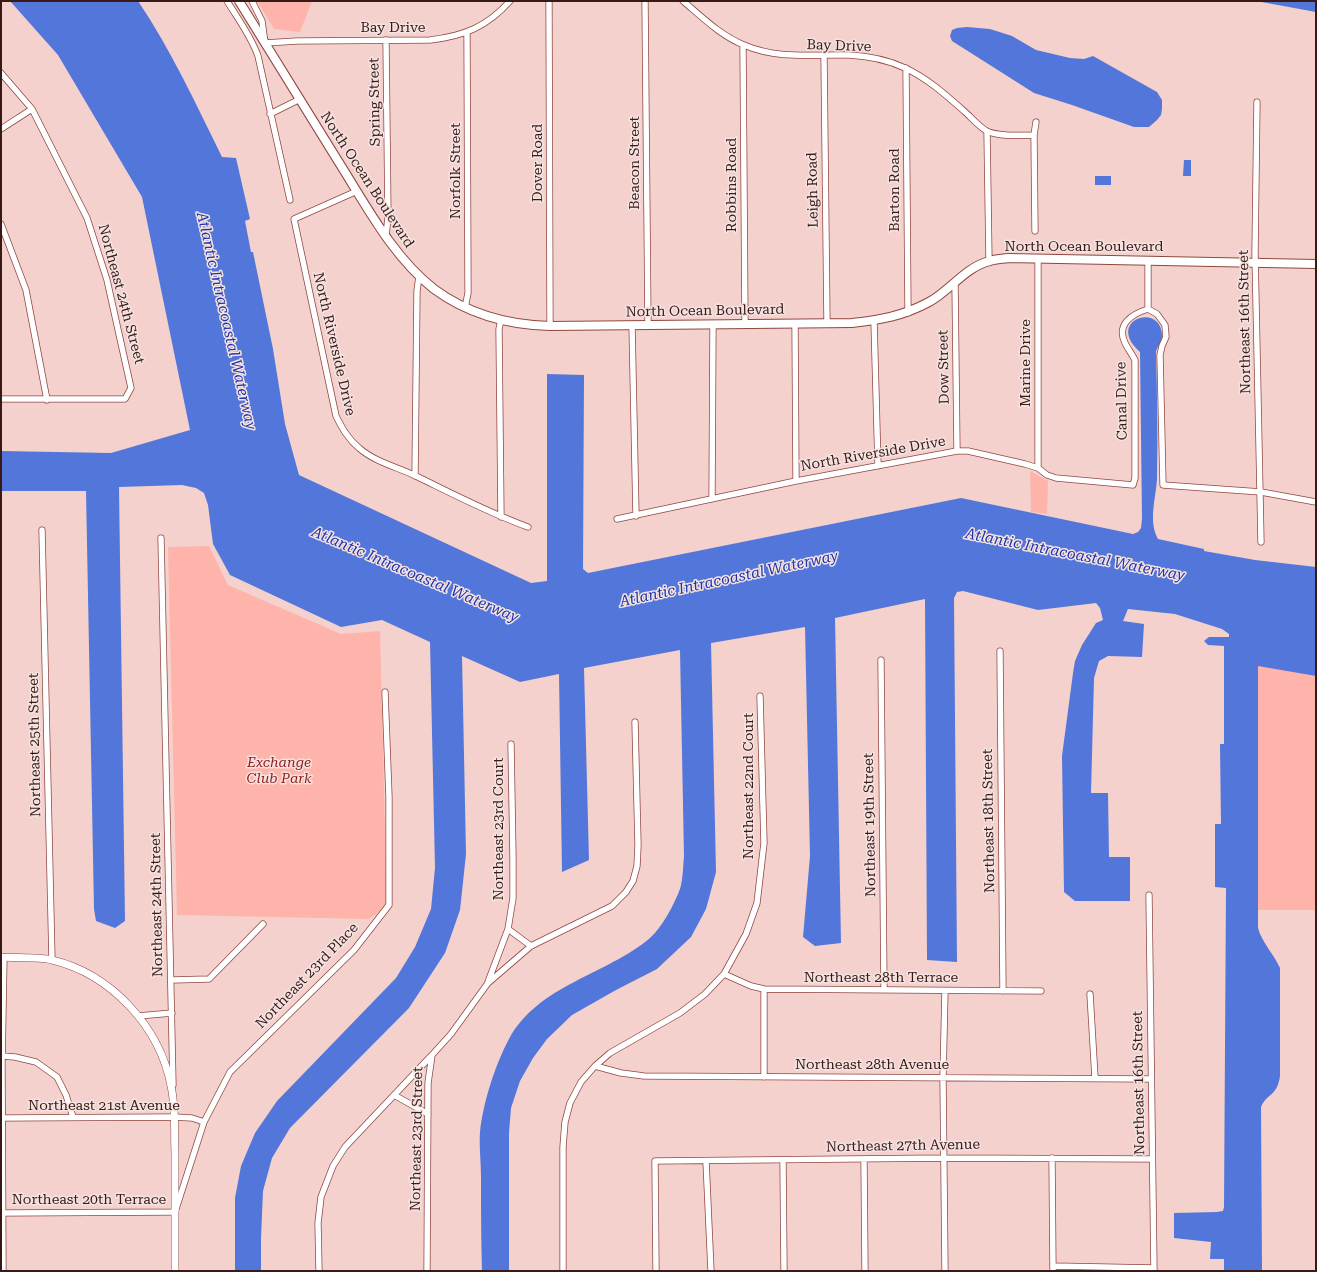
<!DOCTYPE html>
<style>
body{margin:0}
#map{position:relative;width:1317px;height:1272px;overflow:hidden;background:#f4d1cd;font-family:"Roboto Serif",serif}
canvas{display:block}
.frame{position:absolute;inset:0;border:2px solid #371916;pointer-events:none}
</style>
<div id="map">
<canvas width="1317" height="1272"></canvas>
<div class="frame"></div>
</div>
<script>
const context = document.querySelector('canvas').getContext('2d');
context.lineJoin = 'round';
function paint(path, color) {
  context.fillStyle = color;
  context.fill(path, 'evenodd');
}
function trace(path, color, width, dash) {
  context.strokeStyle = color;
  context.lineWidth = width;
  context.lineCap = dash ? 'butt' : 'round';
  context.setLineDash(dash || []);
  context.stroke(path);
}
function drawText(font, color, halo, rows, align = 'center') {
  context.font = font + ' "Roboto Serif",serif';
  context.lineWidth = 3;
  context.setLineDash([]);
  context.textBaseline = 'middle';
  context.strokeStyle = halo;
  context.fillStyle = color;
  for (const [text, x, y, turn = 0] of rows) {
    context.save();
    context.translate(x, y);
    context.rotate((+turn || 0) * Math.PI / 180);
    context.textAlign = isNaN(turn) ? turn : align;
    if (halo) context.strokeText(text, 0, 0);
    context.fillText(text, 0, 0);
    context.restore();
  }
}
paint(new Path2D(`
 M257,1H312L300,32L274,29Z
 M1030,471L1048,481L1047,514L1031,512Z
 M209,546L228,585L341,634L380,631L387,908L368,919L177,915L168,547Z
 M1258,665L1316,676V910H1258Z`), '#feb4aa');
paint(new Path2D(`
 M10,1H138C171,50 196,104 222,157L236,158L250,219L245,221L251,252H253L273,349L285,424L299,475L531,583L547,581V374L584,375L583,569L588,573L961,498L1133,534L1138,532L1141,528L1142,519L1140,352C1104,320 1162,301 1162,336C1162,341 1158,346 1156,351C1157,393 1158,436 1157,479C1156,498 1148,521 1158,539L1204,549V551L1255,560L1316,567V676L1258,666V928C1262,943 1274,954 1280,968V1076C1277,1097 1267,1093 1261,1107L1262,1271H1224V1259H1210L1211,1242L1174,1238V1213L1217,1212L1223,1211L1224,1207L1226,888L1215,887V824H1221L1220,744H1224V646L1208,645L1204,641L1209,637H1229V634L1222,629L1175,614L1128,609L1123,621L1144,624L1142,657L1108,656L1099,661L1094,678L1091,793H1108L1109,857H1130V901H1075L1064,892L1062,756L1073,673L1075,661L1082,645L1096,623L1103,620L1100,608L1096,603L1038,610L963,591L957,592L954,598L957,962L927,960L925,599L835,618L841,943L815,946L803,937L810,856L805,627L711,643L716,872L706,909L691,937L657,969L616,990L572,1015L547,1039L533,1058L520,1081L511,1108L509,1133V1271H482C481,1240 481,1208 481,1177C481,1162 479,1146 480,1132C483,1103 495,1065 509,1039C538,985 606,975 650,938C662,927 674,905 680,889C683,879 683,867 684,856L680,650L584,668L589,860L562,872L559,674L520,682L462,656L466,854L460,910L445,953L409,1008L290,1128L272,1158L263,1191L261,1238V1271H235V1198L241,1166L255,1133L277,1101L396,978L415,947L431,909L435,868L430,642L382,620L341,627L230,575L213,544L208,505L204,493L196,488L182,485L119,487L125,921L115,928L96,921L94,909L86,491H1V451L111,453L190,430L142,197L58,55Z
 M1256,1H1316V12Z
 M967,27L990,29L1012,36L1036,50L1070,58L1084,59L1093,56L1157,92L1162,100V109L1161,115L1157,120L1149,127H1134L1072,105L1034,93L952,41L950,36L952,30L957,28Z
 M1184,160H1191V176H1183Z
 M1095,176H1111V185H1095Z`), '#5376da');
const minor = new Path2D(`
 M227,1C238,19 251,36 258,56L290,200
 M252,1L262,21L265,43L297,41L430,40C464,36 487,27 510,1
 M549,1L550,326
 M645,1L648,325
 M683,1C702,17 721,36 744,45C779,60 814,54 849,55C868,56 888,60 905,68C927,78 946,95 964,111C970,116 982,130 989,132C1003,137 1020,135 1034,135
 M743,45L745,324
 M824,56L827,323
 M906,68L908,313
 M1,73L32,109L87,218L107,280L131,388L125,399H1
 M1257,102L1255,253L1261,542
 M270,114L300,99
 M1,129L32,109
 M987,132L989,261
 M357,191L294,219L336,416C342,428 348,439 359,448C375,462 397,467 416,476C453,494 489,513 528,527
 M1,224L26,290L47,400
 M1035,231L1034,135L1036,122
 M386,235L388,218L386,40
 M955,283L957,451
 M465,308L468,293L467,33
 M1148,309V260
 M874,321L878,466
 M795,323L796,481
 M632,325L636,516
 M1038,468V258
 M415,476L417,291L419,276
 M712,499L713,324
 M501,517L499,329L501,320
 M617,519L796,481L957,451H968L1025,464L1038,468L1047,475L1056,478L1133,485L1135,478V360C1132,354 1128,349 1125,343C1116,324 1132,314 1148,309L1157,314L1165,325L1166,337L1162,346L1160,355L1163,485L1261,492L1316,502
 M42,530L52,960
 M161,538L173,1085
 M1000,651L1003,991
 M881,660L884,990
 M1149,895L1154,1271
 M508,929L531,946
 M724,974L751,986L764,989L1041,991
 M172,980L209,979L263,924
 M488,982L508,929L513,898V858L511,744
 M764,989V1077
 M1090,994L1095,1078
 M138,1016L172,1013
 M2,1056L15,1057L36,1062L57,1077L66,1095L73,1117
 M595,1066L621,1073L644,1076L1151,1079
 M394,1095L428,1114
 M3,1118L174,1117L192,1118L204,1122
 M1052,1158L1053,1271
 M864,1159L865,1271
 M783,1160L784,1271
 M706,1161L711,1271
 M3,1213L175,1212L204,1122L230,1072L354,950L389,905V797L385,692
 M1053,1266L1154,1268
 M3,1271L2,1063L4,957
 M319,1271L318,1223L321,1197L333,1166L345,1147L431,1056
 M427,1271L428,1083L432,1055L451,1034L488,983L531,946L612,906L626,892L633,881L637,866L638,845L635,722
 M563,1271V1147L565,1122L570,1103L581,1082L595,1066L610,1053L680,1013L705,994L724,974L746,934L757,903L764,843L760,696
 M656,1271L655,1161L944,1158L1152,1159
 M945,1271L943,1077L945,991`);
const tertiary = new Path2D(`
 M1,957C15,958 40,957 52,960C111,974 160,1027 171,1086C176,1108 174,1131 175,1153C175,1192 175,1232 175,1271`);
const secondary = new Path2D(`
 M239,1C272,54 305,108 338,161C366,205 392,256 434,289C468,314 508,325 550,326L852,323C880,320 903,316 929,302C950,291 965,267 990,261C995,259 1002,259 1008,258L1316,264`);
trace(minor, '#8f4740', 7);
trace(tertiary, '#8f4740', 8);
trace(secondary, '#8f4740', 10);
trace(minor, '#fff', 5.5);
trace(tertiary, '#fff', 7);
trace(secondary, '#fff', 8);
drawText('14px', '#371916', '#f5e3e1', [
 ["Bay Drive",393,28],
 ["Bay Drive",839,46,2],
 ["Spring Street",375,102,-91],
 ["Dover Road",538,163,-90],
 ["Beacon Street",635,163,-90],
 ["Norfolk Street",456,171,-90],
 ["North Ocean Boulevard",367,180,57],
 ["Robbins Road",732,185,-90],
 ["Leigh Road",813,190,-91],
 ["Barton Road",895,190,-90],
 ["North Ocean Boulevard",1084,247],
 ["Northeast 24th Street",121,294,75],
 ["North Ocean Boulevard",705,311,-1],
 ["Northeast 16th Street",1245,322,-91],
 ["North Riverside Drive",334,344,77],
 ["Marine Drive",1026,363,-90],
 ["Dow Street",944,367,-91],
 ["Canal Drive",1122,401,-91],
 ["North Riverside Drive",873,454,-10],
 ["Northeast 25th Street",35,745,-91],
 ["Northeast 22nd Court",749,786,-90],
 ["Northeast 18th Street",989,821,-91],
 ["Northeast 19th Street",870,825,-91],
 ["Northeast 23rd Court",499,829,-90],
 ["Northeast 24th Street",157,905,-91],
 ["Northeast 23rd Place",307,976,-46],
 ["Northeast 28th Terrace",881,978],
 ["Northeast 28th Avenue",872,1065],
 ["Northeast 16th Street",1139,1083,-91],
 ["Northeast 21st Avenue",104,1106],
 ["Northeast 23rd Street",417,1139,-89],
 ["Northeast 27th Avenue",903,1146,-1],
 ["Northeast 20th Terrace",89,1200]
]);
drawText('italic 14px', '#8e1b1a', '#f5e3e1', [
 ["Exchange",279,763],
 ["Club Park",279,779]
]);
drawText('italic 15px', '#1d35ab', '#f5e3e1', [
 ["Atlantic Intracoastal Waterway",226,321,77],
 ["Atlantic Intracoastal Waterway",1075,555,11],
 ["Atlantic Intracoastal Waterway",415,575,23],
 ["Atlantic Intracoastal Waterway",729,579,-12]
]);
</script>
